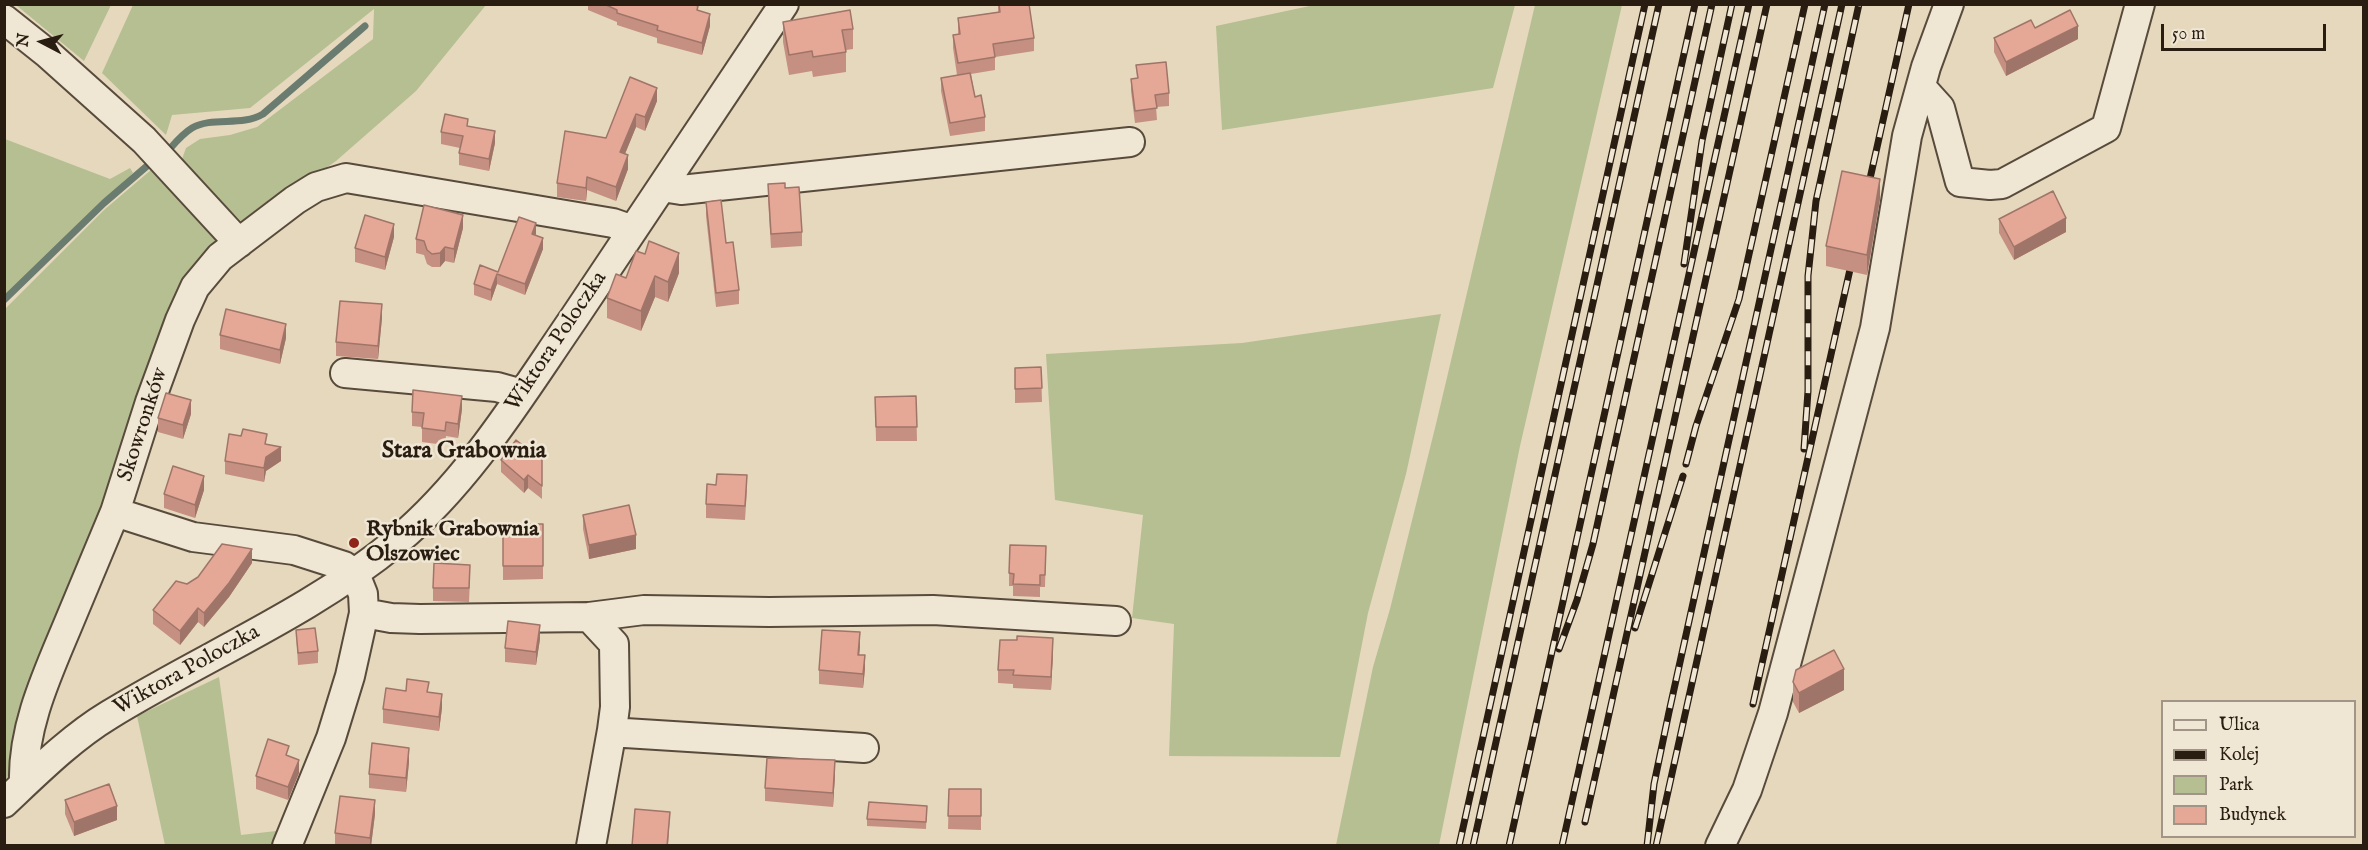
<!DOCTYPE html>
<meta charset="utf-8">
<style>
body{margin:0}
#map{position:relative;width:2368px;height:850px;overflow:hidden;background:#e6d8bd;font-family:"IM FELL English",serif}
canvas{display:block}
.frame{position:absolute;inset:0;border:6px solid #291c11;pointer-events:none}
.legend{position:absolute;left:2161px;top:700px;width:195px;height:138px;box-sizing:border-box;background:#efe6d4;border:2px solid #a09586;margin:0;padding:8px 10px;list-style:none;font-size:18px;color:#291c11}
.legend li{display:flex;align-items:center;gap:12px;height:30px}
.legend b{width:30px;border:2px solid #a09586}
.north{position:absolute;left:12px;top:12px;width:60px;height:60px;-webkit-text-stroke:4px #efe6d4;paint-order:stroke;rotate:276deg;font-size:16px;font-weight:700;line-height:24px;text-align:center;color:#291c11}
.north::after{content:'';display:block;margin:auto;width:21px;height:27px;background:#291c11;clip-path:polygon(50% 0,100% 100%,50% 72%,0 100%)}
.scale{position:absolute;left:2161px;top:24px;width:165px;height:27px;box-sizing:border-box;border:3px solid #291c11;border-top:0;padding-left:8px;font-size:18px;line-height:21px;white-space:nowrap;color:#291c11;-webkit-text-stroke:4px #efe6d4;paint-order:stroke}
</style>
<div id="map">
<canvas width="2368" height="850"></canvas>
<div class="frame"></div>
<ul class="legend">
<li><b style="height:8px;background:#efe6d4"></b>Ulica</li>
<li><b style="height:8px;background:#291c11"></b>Kolej</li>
<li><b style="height:16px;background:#b5bf91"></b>Park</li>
<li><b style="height:16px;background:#e5a796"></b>Budynek</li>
</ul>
<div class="north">N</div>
<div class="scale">50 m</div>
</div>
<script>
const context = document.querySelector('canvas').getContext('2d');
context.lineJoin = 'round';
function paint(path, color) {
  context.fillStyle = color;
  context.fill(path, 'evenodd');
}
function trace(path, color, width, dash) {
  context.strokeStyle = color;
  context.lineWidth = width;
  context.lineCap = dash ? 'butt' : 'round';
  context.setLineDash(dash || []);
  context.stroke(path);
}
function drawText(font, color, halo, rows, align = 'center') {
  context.font = font + ' "IM FELL English",serif';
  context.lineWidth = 5;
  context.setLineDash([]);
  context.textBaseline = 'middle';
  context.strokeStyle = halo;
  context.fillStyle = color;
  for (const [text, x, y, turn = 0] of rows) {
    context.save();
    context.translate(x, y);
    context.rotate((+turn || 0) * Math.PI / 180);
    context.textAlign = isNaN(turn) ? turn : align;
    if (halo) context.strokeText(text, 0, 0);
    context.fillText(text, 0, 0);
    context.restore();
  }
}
paint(new Path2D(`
 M1319,4H1515V5L1493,88L1222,130L1216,26Z
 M16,5H111L84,61Z
 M133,5H486L416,91L336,161L245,225L181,162L186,148L200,139L230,135L257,127L373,39L374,9L250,108L172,115L166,135L102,73Z
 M1535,5H1622L1520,446L1439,845H1336L1373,667L1390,609L1436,424Z
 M5,139L110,179L130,168L133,173L5,296Z
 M158,164L202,220L217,242L145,397L17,724L9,774L5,781V309L104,210Z
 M1441,314L1406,474L1368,613L1340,757L1169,756L1174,624L1132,618L1143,515L1055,500L1046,354L1242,343Z
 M219,677L241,835L285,830L278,845H165L137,716Z`), '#b5bf91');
trace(new Path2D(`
 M167,152C175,143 182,134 192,128C213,116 241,127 263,114L365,26
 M4,300L104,203L154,160`), '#6a7b70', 7);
const minor = new Path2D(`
 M4,19L48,54L144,140L239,243
 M1921,87L1940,108L1960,182L1990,185L2002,184L2106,128L2140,4
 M662,187L681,190L1130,142
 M345,373L497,387L522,394
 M364,613L391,618L420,619L589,617
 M864,748L625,733L612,730L615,707L614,644L589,617L644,610L769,612L933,610L1116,621
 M24,784C22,729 46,677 67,627C83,589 99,550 115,512
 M4,803C37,772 71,738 109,715C205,656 310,613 397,541C470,480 521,395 574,318C644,214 714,109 784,4
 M287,846L331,738L350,676L364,613L363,594L355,574L344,566L294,550L193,537L115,512L150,402L180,320L195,287L220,257L295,200L316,187L346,178L613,223L633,230
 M591,846L612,730
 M1720,846L1747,790L1773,713L1875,328L1907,136L1926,67L1949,4`);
trace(minor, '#584b3c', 32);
trace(minor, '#efe6d4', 28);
const rail = new Path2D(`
 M1867,192L1909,4
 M1684,264L1702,141L1732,4
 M1804,449L1808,391V276L1816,201L1859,4
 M1686,464L1696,426L1739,299L1805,4
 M1635,628L1683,476
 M1559,649L1577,600L1593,544L1712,4
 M1753,704L1853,256
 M1585,822L1767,4
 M1459,846L1645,4
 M1473,846L1659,4
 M1509,846L1695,4
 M1562,846L1749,4
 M1647,846L1654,784L1669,712L1825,4
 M1656,846L1842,4`);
trace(rail, '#291c11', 7);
trace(rail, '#efe6d4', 4.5, [14]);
paint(new Path2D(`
 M588,4H693L710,26L702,55L657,43V38L617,25V22L588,10Z
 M998,4H1029L1034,38V51L995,57V70L971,74L975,97L985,117V131L950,136L941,91V78L957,75L953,48V35L958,34V18L998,12Z
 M783,22L853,29V49L846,50V72L813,77L812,71L789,75L783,42Z
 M2035,28L2078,39L2006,76L1994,52V38Z
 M1136,65L1169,93V106L1156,107L1157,120L1135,123L1131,91V79L1137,78Z
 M630,77L657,101L645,131L636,127L625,154L628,169L616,201L587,190L586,201L557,197V183L606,138Z
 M468,126L495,143L489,171L459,165V153L460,148L441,144V132Z
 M768,184L785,188L802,232V246L771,248L768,198Z
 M1880,199L1867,275L1826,266V246Z
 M706,202L726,243L739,290V304L716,307L706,216Z
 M1999,219L2066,232L2014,260L1999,233Z
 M463,228L454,263L445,261L440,267H432L427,264L424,255L416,253V239Z
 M536,234L535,235L543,249L525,295L497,284L491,301L474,295V284L498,272Z
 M394,237L385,270L355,262V248Z
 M679,273L668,302L655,297L641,331L607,318V298L626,278Z
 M382,318L378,359L336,356V342Z
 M220,335L286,338L280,364L220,349Z
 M1041,367L1042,402L1015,403V368Z
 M916,396L917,441H876L875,397Z
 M462,409L458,438L446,436L445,445L422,442V427L412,426V412Z
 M191,414L183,439L158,432V418Z
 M267,445L281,461L266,471L264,482L225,474V461Z
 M501,460H542V499L528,488L524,493L501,472Z
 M747,489L745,520L706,518V504Z
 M204,490L195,518L164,508V494Z
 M583,515L636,549L589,559L583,529Z
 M543,524V579L503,580V531H526Z
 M1046,546L1045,587H1040V597L1013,596V586H1009V573Z
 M252,563L229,597L204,627L198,622L180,645L153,624V610Z
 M470,579L469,602L433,601V588Z
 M296,630L318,651V663L298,665Z
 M540,639L536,665L505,662V648Z
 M860,646L859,655L865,669L863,688L819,684V670Z
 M1053,652L1051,690L1013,688V684L998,683V670Z
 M1793,682L1844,690L1799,713L1793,702Z
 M406,691L429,692L442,708L439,731L383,723V709Z
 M289,756L299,773L288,800L256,789V776Z
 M409,762L406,792L369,788V774Z
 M835,774L833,807L765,801V788Z
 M949,789H981V830L948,829Z
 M65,800L117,820L74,836L65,814Z
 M927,806L926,829L867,826V819Z
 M375,814L371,846H335V833Z`), '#c59081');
paint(new Path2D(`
 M710,14V26L702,55V43Z
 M2078,26V39L2006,76V62Z
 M657,88V101L645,131V117Z
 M636,114V127L620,166V152Z
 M495,131V143L489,171V159Z
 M628,155V169L616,201V187Z
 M587,177V190L586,201V188Z
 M1880,179V199L1867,275V255Z
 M463,215V228L454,263V249Z
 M2066,218V232L2014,260V247Z
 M536,223V234L532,245V234Z
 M394,224V237L385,270V257Z
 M543,238V249L525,295V284Z
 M445,247V261L440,267V253Z
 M679,253V273L668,302V282Z
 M497,274V284L491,301V290Z
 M655,276V297L641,331V311Z
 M382,304V318L378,359V346Z
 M286,324V338L280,364V350Z
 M462,396V409L458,438V424Z
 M191,400V414L183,439V425Z
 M281,447V461L266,471L264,482V468L266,457Z
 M528,475V488L524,493V480Z
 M204,476V490L195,518V505Z
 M636,535V549L589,559V545Z
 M252,549V563L229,597L204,627V613Z
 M198,608V622L180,645V631Z
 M540,625V639L536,665V652Z
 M860,632V646L858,669V655Z
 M1053,638V652L1051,690V677Z
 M865,655V669L863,688V674Z
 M1844,669V690L1799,713V693Z
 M442,694V708L439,731V717Z
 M409,748V762L406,792V778Z
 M299,760V773L288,800V787Z
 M835,760V774L833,807V793Z
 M375,800V814L371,846H370V838Z
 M117,806V820L74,836V822Z
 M670,812L668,846H667Z`), '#a07569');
const building = new Path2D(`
 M604,4H693L698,6L697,10L710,14L702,43L657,30L658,26L617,13V10Z
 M999,4H1029L1034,38L993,44L995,57L958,63L953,35L960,34L958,18L1000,12Z
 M850,10L853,29L842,30L846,52L813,57L812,51L789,55L783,22Z
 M2070,10L2078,26L2006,62L1994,38L2031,20L2035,28Z
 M1166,62L1169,93L1155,95L1157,108L1135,111L1131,79L1138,78L1136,65Z
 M970,73L975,97L981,95L985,117L950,123L941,78Z
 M630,77L657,88L645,117L636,114L620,152L628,155L616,187L587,177L586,188L557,183L565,131L606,138Z
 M445,114L468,119L467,126L495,131L489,159L459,153L463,136L441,132Z
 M1842,171L1880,179L1867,255L1826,246Z
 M785,183V188L799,187L802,232L771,234L768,184Z
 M2053,191L2066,218L2014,247L1999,219Z
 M721,200L726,243L733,242L739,290L716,293L706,202Z
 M424,205L463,215L454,249L445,247L440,253L432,254L427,250L424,241L416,239Z
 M365,215L394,224L385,257L355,248Z
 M519,217L536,223L532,234L543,238L525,284L497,274L491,290L474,284L480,265L498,272Z
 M649,241L679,253L668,282L655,276L641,311L607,298L616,274L626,278L636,251L645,254Z
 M340,301L382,304L378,346L336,342Z
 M226,309L286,324L280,350L220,335Z
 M1041,367L1042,388L1015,389V368Z
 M413,390L462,396L458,424L446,422L445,431L422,428L424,413L412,412Z
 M166,393L191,400L183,425L158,418Z
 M916,396L917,427H876L875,397Z
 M243,429L267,434L265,444L281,447L266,457L264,468L225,461L229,434L241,436Z
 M516,440L542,460V486L528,475L524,480L501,460Z
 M173,466L204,476L195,505L164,494Z
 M717,474L747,475L745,506L706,504L707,484L716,485Z
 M629,505L636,535L589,545L583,515Z
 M525,524H543V566H503V531H526Z
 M222,544L252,549L229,583L204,613L198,608L180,631L153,610L176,581L187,584L198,577Z
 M1010,545L1046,546L1045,575H1040V585L1013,584L1014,574L1009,573Z
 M434,563L470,565L469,588H433Z
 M508,621L540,625L536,652L505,648Z
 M315,628L318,651L298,653L296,630Z
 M822,630L860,632L858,655H865L863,674L819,670Z
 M1017,636L1053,638L1051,677L1013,675L1014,670H998L1000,640H1017Z
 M1834,650L1844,669L1799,693L1793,682L1796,670Z
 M407,679L429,682L427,692L442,694L439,717L383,709L386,688L406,691Z
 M268,739L289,746L286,755L299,760L288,787L256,776Z
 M372,743L409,748L406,778L369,774Z
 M767,758L835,760L833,793L765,788Z
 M109,784L117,806L74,822L65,800Z
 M949,789H981V816H948Z
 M340,796L375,800L370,838L335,833Z
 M869,802L927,806L926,822L867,819Z
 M635,809L670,812L667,846H632Z`);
paint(building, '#e5a796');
trace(building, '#a07569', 1.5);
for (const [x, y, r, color] of [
 [354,543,6,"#8f2418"]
]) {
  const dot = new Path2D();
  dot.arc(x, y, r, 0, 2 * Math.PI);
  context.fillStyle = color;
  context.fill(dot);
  trace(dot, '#efe6d4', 2);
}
drawText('22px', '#291c11', '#efe6d4', [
 ["Wiktora Poloczka",557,342,-56],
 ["Skowronków",144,425,-72],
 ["Wiktora Poloczka",187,671,-29]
]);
drawText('bold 22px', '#291c11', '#efe6d4', [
 ["Rybnik Grabownia",366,530],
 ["Olszowiec",366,555]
], 'left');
drawText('bold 24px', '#291c11', '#efe6d4', [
 ["Stara Grabownia",464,452]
]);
</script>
